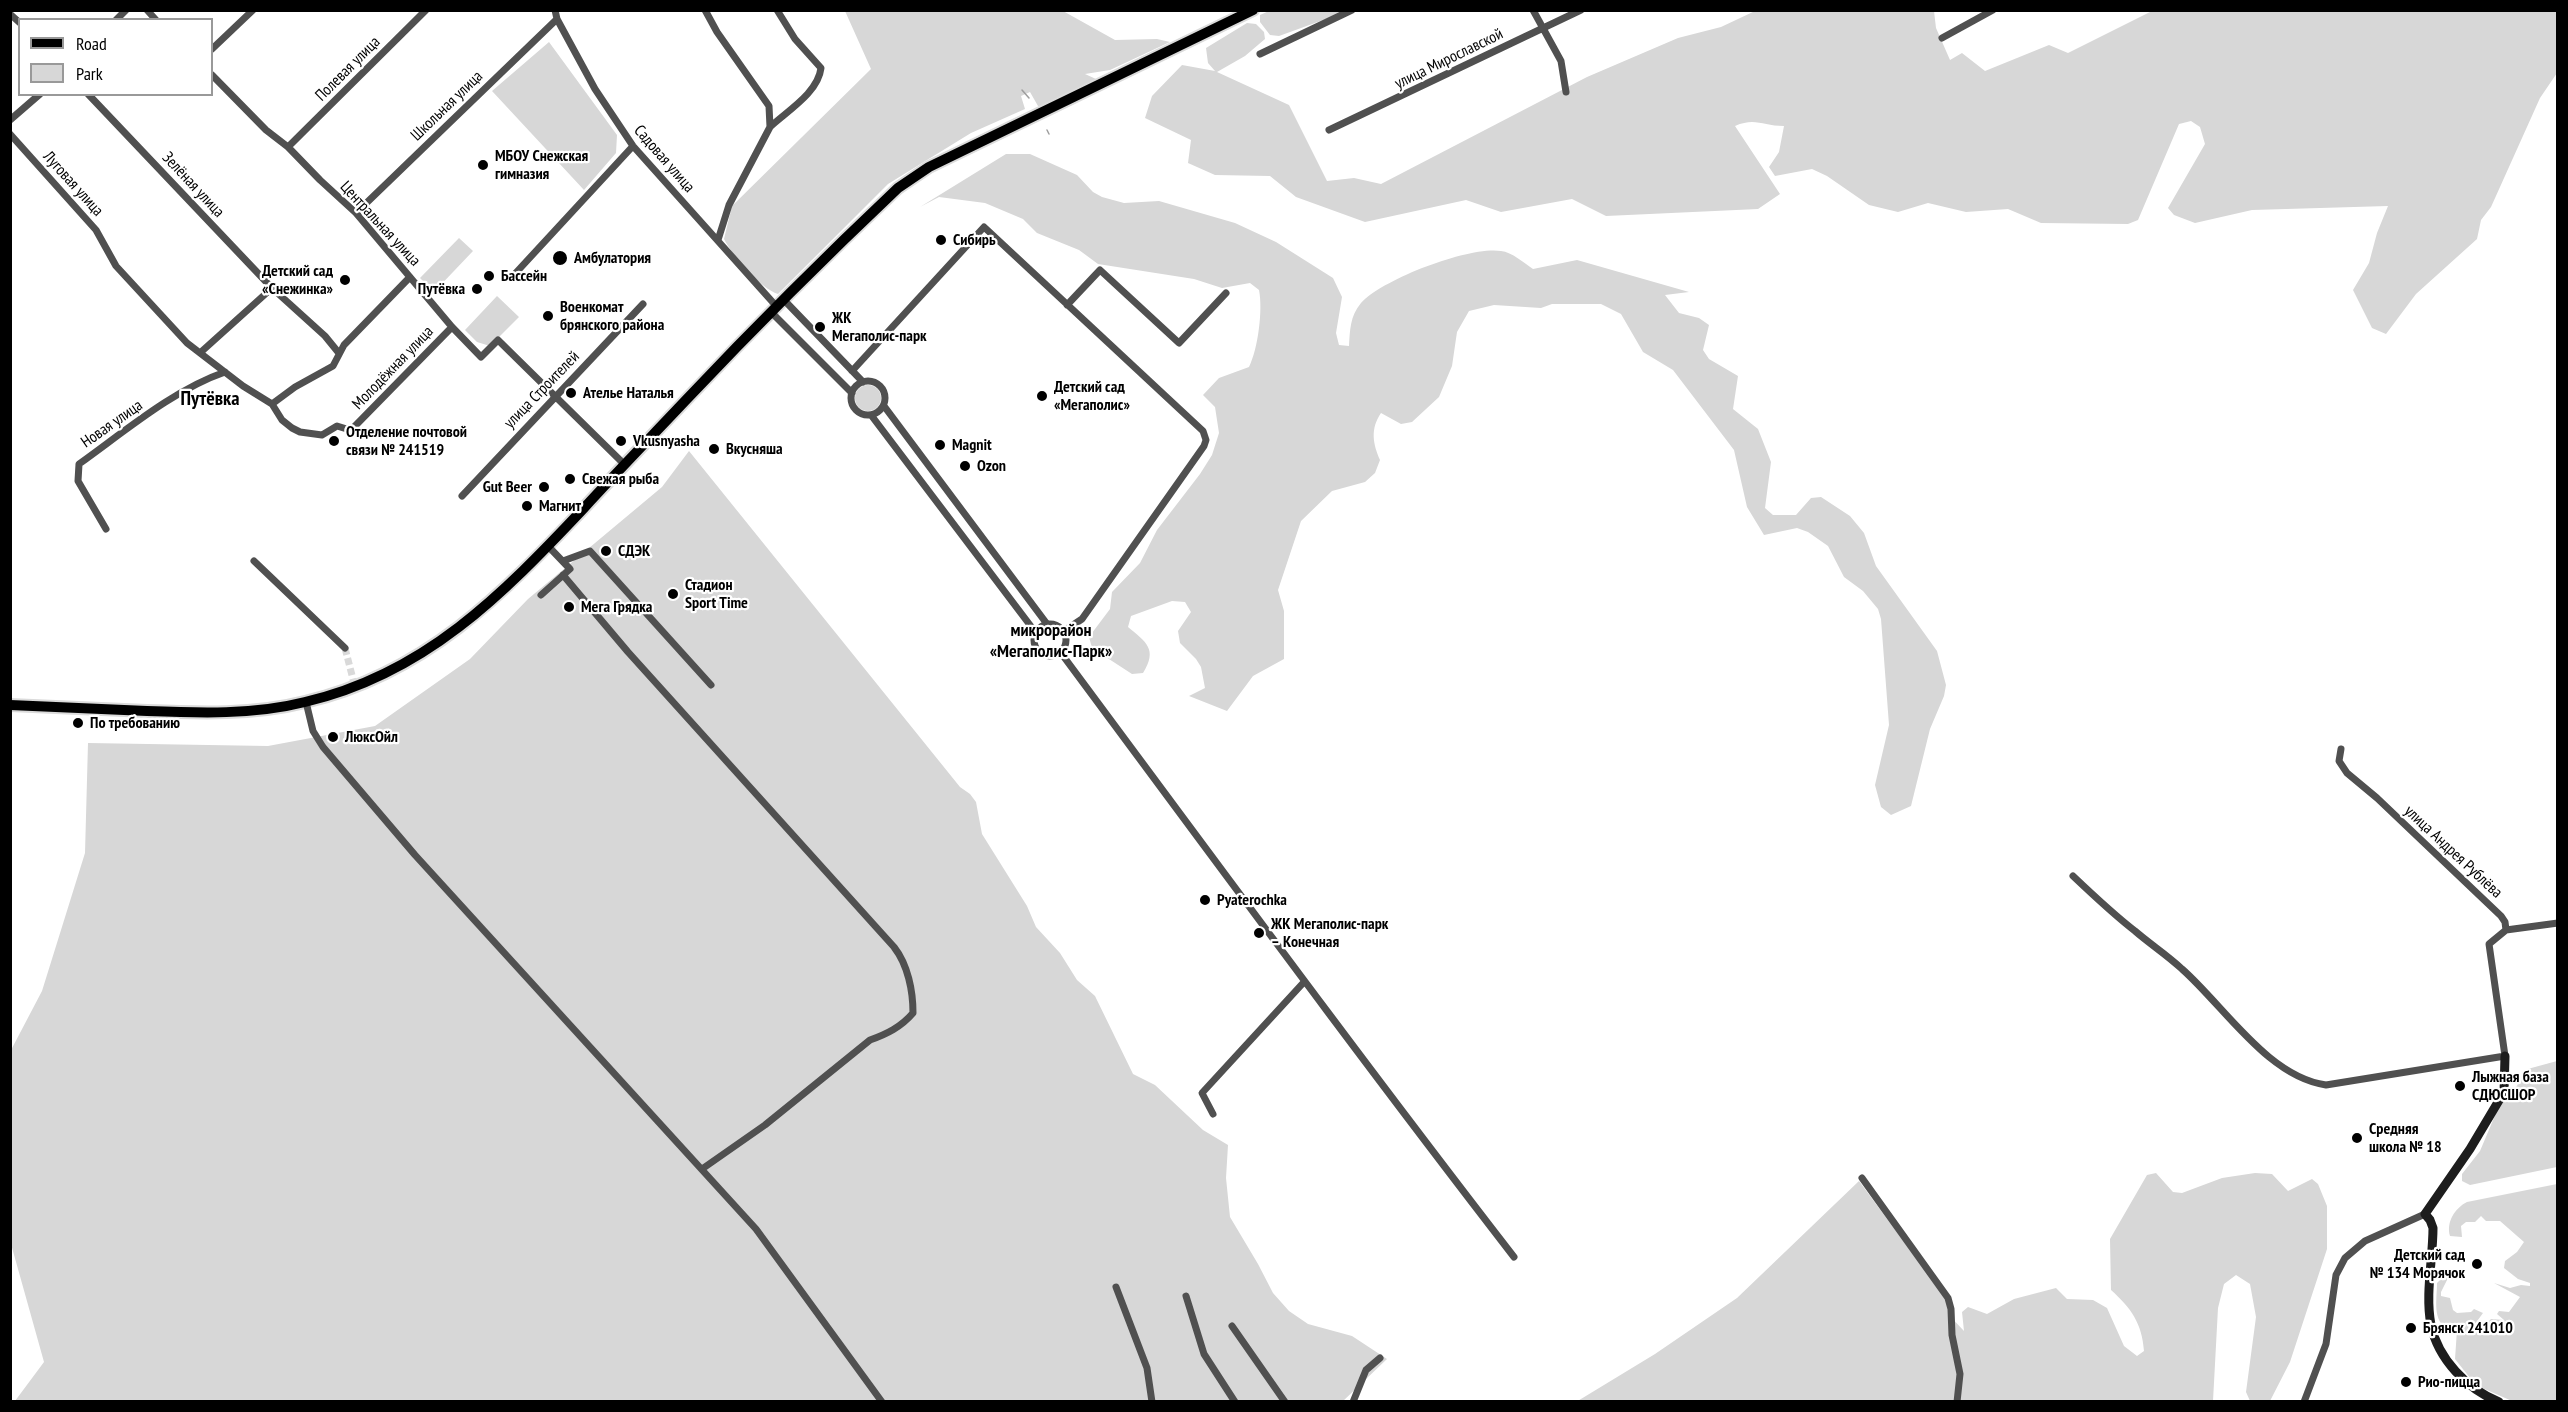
<!DOCTYPE html>
<meta charset="utf-8">
<style>
body{margin:0}
#map{position:relative;width:2568px;height:1412px;overflow:hidden;background:#fff;font-family:"PT Sans Narrow",sans-serif}
canvas{display:block}
.frame{position:absolute;inset:0;border:12px solid #000;pointer-events:none}
.legend{position:absolute;left:18px;top:18px;width:195px;height:78px;box-sizing:border-box;background:#fff;border:2px solid #999;margin:0;padding:8px 10px;list-style:none;font-size:18px;color:#000}
.legend li{display:flex;align-items:center;gap:12px;height:30px}
.legend b{width:30px;border:2px solid #999}
</style>
<div id="map">
<canvas width="2568" height="1412"></canvas>
<div class="frame"></div>
<ul class="legend">
<li><b style="height:8px;background:#000"></b>Road</li>
<li><b style="height:16px;background:#d7d7d7"></b>Park</li>
</ul>
</div>
<script>
const context = document.querySelector('canvas').getContext('2d');
context.lineJoin = 'round';
function paint(path, color) {
  context.fillStyle = color;
  context.fill(path, 'evenodd');
}
function trace(path, color, width, dash) {
  context.strokeStyle = color;
  context.lineWidth = width;
  context.lineCap = dash ? 'butt' : 'round';
  context.setLineDash(dash || []);
  context.stroke(path);
}
function drawText(font, color, halo, rows, align = 'center') {
  context.font = font + ' "PT Sans Narrow",sans-serif';
  context.lineWidth = 4.5;
  context.setLineDash([]);
  context.textBaseline = 'middle';
  context.strokeStyle = halo;
  context.fillStyle = color;
  for (const [text, x, y, turn = 0] of rows) {
    context.save();
    context.translate(x, y);
    context.rotate((+turn || 0) * Math.PI / 180);
    context.textAlign = isNaN(turn) ? turn : align;
    if (halo) context.strokeText(text, 0, 0);
    context.fillText(text, 0, 0);
    context.restore();
  }
}
paint(new Path2D(`
 M845,11H1063L1115,40L1157,39L1170,42L1110,70L1085,74L1096,79L1094,81L1042,106H1038L1030,92L1021,96L1025,109L971,133L888,184L778,294C761,289 732,255 724,239L732,206L871,69Z
 M1269,11H1348L1279,36L1270,35L1260,22V15Z
 M1755,11H1934L1936,28L1950,60L1962,53L1985,71L2049,45L2068,53L2152,11H2557V73L2540,98L2491,207L2481,220L2477,239L2416,294L2386,334L2372,328L2353,290L2369,263L2377,233L2388,206L2252,210L2195,223L2174,215L2168,208L2205,144L2200,127L2191,121L2179,124L2138,220L2128,224L2041,223L2008,209L1966,212L1928,203L1898,212L1869,205L1827,176L1812,169L1775,176L1769,167L1779,152L1784,126C1763,126 1755,117 1735,126L1780,194L1758,209L1606,216L1572,199L1501,212L1466,200L1365,222L1296,197L1270,176L1215,175L1188,163L1191,140L1145,118L1152,96L1182,65L1215,71L1208,63L1206,48L1247,23L1256,24L1264,32L1265,39L1245,56L1217,72L1289,105L1327,181L1354,178L1381,184L1587,77L1678,38L1721,27Z
 M549,42L617,135L616,153L584,190L492,91Z
 M1006,154H1030L1077,175L1093,192L1102,197L1124,203L1159,201L1235,223L1276,242L1333,278L1342,297L1336,333L1339,345L1349,346C1350,330 1350,316 1361,303C1383,279 1469,246 1501,251C1512,252 1524,263 1533,269L1577,260L1689,292L1665,295L1679,313L1699,318L1709,325L1703,350L1709,359L1738,376L1733,409L1758,429L1771,462L1765,508L1773,515H1796L1811,498L1821,497L1850,516L1864,533L1876,566L1937,651L1946,685L1944,696L1930,729L1911,806L1891,815L1881,807L1875,785L1889,725L1881,619L1878,609L1863,591L1844,577L1828,546L1808,532L1797,528L1764,535L1747,507L1734,450L1673,370L1643,352L1621,314L1601,304H1552L1541,308L1494,305L1469,311L1457,332L1452,366L1439,397L1412,422L1401,424L1381,413C1370,429 1373,444 1380,460L1375,473L1365,482L1332,491L1301,521L1278,590L1284,611V659L1253,676L1227,711L1189,696L1205,688L1201,667L1196,659L1180,643L1178,631L1191,612L1185,602L1172,601L1131,616L1128,627C1146,642 1158,649 1143,673L1132,674L1092,648L1089,637L1110,609L1112,592L1140,563L1157,530L1200,474L1212,455L1219,433L1215,407L1203,395L1219,378L1249,367C1258,349 1263,310 1259,290L1250,283L1222,288L1194,279L1098,264L1079,250L1037,233L1023,219L985,203L939,197L920,207Z
 M459,238L473,251L434,292L420,278Z
 M497,296L519,317L490,346L477,342L465,330Z
 M855 398a13 13 0 1 1 26 0a13 13 0 1 1-26 0Z
 M689,451L960,787L970,794L976,802L982,834L1027,906L1036,927L1060,953L1077,980L1095,996L1133,1074L1155,1085L1203,1130L1228,1145L1226,1178L1230,1217L1258,1264L1273,1293L1289,1311L1308,1324L1352,1336L1387,1359L1342,1402L15,1401L44,1362L11,1244L10,1052L42,991L85,853L88,743L268,746L375,726L470,659L528,599L662,487Z
 M2557,1061V1167L2470,1185L2462,1181V1174L2480,1151L2499,1106L2517,1086L2524,1070Z
 M2156,1173L2173,1192L2182,1193L2222,1178L2255,1173L2272,1174L2288,1191L2312,1179L2318,1184L2327,1206V1249L2290,1362L2270,1401H2250L2246,1392L2256,1317L2250,1284L2236,1275L2224,1284L2218,1308L2213,1401L1576,1402L1655,1354L1737,1298L1859,1181L1946,1299L1949,1315L1964,1331L1962,1312L1968,1307L1987,1314L2014,1299L2056,1288L2067,1299L2093,1300L2107,1308L2124,1346L2137,1356L2144,1351C2142,1323 2131,1308 2111,1290L2110,1239L2147,1175Z
 M2557,1184V1401H2512L2480,1387L2470,1378L2455,1359L2457,1330L2455,1328L2448,1330C2432,1320 2437,1300 2437,1283L2445,1275L2448,1278L2441,1292V1296L2450,1298L2453,1310L2457,1313L2471,1312L2474,1309L2483,1313L2475,1324L2470,1325L2474,1333L2492,1328V1324L2488,1322L2491,1319L2504,1320L2497,1314L2499,1311L2509,1312L2520,1297L2494,1283L2510,1288L2521,1285L2530,1286V1283L2518,1279L2504,1268L2505,1261L2517,1252L2524,1242L2500,1221H2486L2481,1216L2475,1222H2466L2461,1226L2462,1237L2450,1236C2446,1222 2455,1208 2467,1202Z`), '#d7d7d7');
trace(new Path2D(`
 M1022,90L1029,98
 M1047,130L1049,134`), '#9e9e9e', 1.5);
trace(new Path2D(`
 M345,648L355,687`), '#d9d9d9', 7, [7, 3.5]);
const primary = new Path2D(`
 M10,705C56,707 102,709 147,711C199,713 254,715 305,702C425,674 502,595 584,508C617,472 651,437 685,401C754,328 825,257 898,188L929,167L1253,10`);
trace(primary, '#dbdbdb', 14);
trace(new Path2D(`
 M147,10L156,20
 M555,10L557,19L595,89L633,146L777,307
 M705,10L717,32L769,106L770,127L729,205L718,240
 M1533,10L1561,61L1566,92
 M10,14L20,23
 M116,20L126,10
 M1942,38L1993,10
 M212,49L253,10
 M1260,54L1352,10
 M212,75L266,130L288,147L320,180L356,213L452,327L481,357L498,340L625,465
 M88,94L272,288L325,336L338,352
 M10,120L40,94
 M770,127C787,111 818,93 821,68L795,39L777,10
 M1329,130L1581,10
 M10,134L96,230L116,266L187,343L243,386L272,404L282,420L292,428L300,432L322,435L337,426L350,430L355,426L452,327
 M288,147L426,10
 M356,213L557,19
 M512,277L633,146
 M784,300L863,382
 M1067,305L1100,270L1179,343L1226,293
 M772,313L852,393
 M201,352L272,288
 M852,371L984,227L1203,431L1206,440L1204,446L1082,619L1064,631
 M851 398a17 17 0 1 1 34 0a17 17 0 1 1-34 0Z
 M272,404L295,387L333,366L344,345L410,277
 M884,406L1047,624
 M871,415L1036,633
 M462,496L643,304
 M106,529L78,481L79,464C124,432 173,390 225,372
 M254,561L345,648
 M563,561L590,551L711,685
 M563,575L628,652L894,947C908,965 913,991 913,1013C901,1027 887,1034 870,1040L765,1125L702,1169
 M541,595L570,569L548,546
 M1034 640a16 16 0 1 1 32 0a16 16 0 1 1-32 0Z
 M1061,653C1211,855 1360,1058 1514,1257
 M306,702L313,731L323,747L415,855L756,1229L882,1402
 M2073,876C2093,895 2113,914 2135,931C2150,944 2167,955 2182,969C2224,1006 2268,1077 2326,1085L2505,1056L2489,944L2506,930L2505,922L2501,916L2377,798L2347,773L2339,761L2341,749
 M2506,930L2558,923
 M1213,1114L1202,1093L1304,982
 M1862,1178L1948,1298L1951,1309L1952,1335L1960,1374L1957,1402
 M1116,1287L1147,1368L1152,1402
 M1186,1296L1204,1354L1235,1402
 M1232,1326L1285,1402
 M1353,1402L1366,1370L1380,1358
 M2304,1402L2326,1344L2336,1275L2345,1258L2365,1241L2425,1214`), '#505050', 7);
trace(new Path2D(`
 M2499,1402C2467,1389 2438,1359 2431,1325C2425,1294 2433,1259 2433,1228L2430,1220L2425,1214L2470,1149L2504,1092L2505,1056`), '#1d1d1d', 9);
trace(primary, '#000', 10);
for (const [x, y, r, color] of [
 [483,165,6,"#000"],
 [941,240,6,"#000"],
 [560,258,8,"#000"],
 [489,276,6,"#000"],
 [345,280,6,"#000"],
 [477,289,6,"#000"],
 [548,316,6,"#000"],
 [820,327,6,"#000"],
 [571,393,6,"#000"],
 [1042,396,6,"#000"],
 [334,441,6,"#000"],
 [621,441,6,"#000"],
 [940,445,6,"#000"],
 [714,449,6,"#000"],
 [965,466,6,"#000"],
 [570,479,6,"#000"],
 [544,487,6,"#000"],
 [527,506,6,"#000"],
 [606,551,6,"#000"],
 [673,594,6,"#000"],
 [569,607,6,"#000"],
 [78,723,6,"#000"],
 [333,737,6,"#000"],
 [1205,900,6,"#000"],
 [1259,933,6,"#000"],
 [2460,1086,6,"#000"],
 [2357,1138,6,"#000"],
 [2477,1264,6,"#000"],
 [2411,1328,6,"#000"],
 [2406,1382,6,"#000"]
]) {
  const dot = new Path2D();
  dot.arc(x, y, r, 0, 2 * Math.PI);
  context.fillStyle = color;
  context.fill(dot);
  trace(dot, '#fff', 2);
}
drawText('16px', '#000', '#fff', [
 ["улица Мирославской",1449,59,-26],
 ["Полевая улица",348,69,-45],
 ["Школьная улица",447,106,-44],
 ["Садовая улица",664,159,49],
 ["Луговая улица",73,184,48],
 ["Зелёная улица",193,185,47],
 ["Центральная улица",380,224,47],
 ["Молодёжная улица",393,368,-46],
 ["улица Строителей",542,390,-46],
 ["Новая улица",112,424,-35],
 ["улица Андрея Рублёва",2453,852,43]
]);
drawText('bold 16px', '#000', '#fff', [
 ["МБОУ Снежская",495,156],
 ["гимназия",495,174],
 ["Сибирь",953,240],
 ["Амбулатория",574,258],
 ["Детский сад",333,271,"right"],
 ["«Снежинка»",333,289,"right"],
 ["Бассейн",501,276],
 ["Путёвка",465,289,"right"],
 ["Военкомат",560,307],
 ["брянского района",560,325],
 ["ЖК",832,318],
 ["Мегаполис-парк",832,336],
 ["Детский сад",1054,387],
 ["«Мегаполис»",1054,405],
 ["Ателье Наталья",583,393],
 ["Отделение почтовой",346,432],
 ["связи № 241519",346,450],
 ["Vkusnyasha",633,441],
 ["Magnit",952,445],
 ["Вкусняша",726,449],
 ["Ozon",977,466],
 ["Свежая рыба",582,479],
 ["Gut Beer",532,487,"right"],
 ["Магнит",539,506],
 ["СДЭК",618,551],
 ["Стадион",685,585],
 ["Sport Time",685,603],
 ["Мега Грядка",581,607],
 ["По требованию",90,723],
 ["ЛюксОйл",345,737],
 ["Pyaterochka",1217,900],
 ["ЖК Мегаполис-парк",1271,924],
 ["– Конечная",1271,942],
 ["Лыжная база",2472,1077],
 ["СДЮСШОР",2472,1095],
 ["Средняя",2369,1129],
 ["школа № 18",2369,1147],
 ["Детский сад",2465,1255,"right"],
 ["№ 134 Морячок",2465,1273,"right"],
 ["Брянск 241010",2423,1328],
 ["Рио-пицца",2418,1382]
], 'left');
drawText('bold 18px', '#000', '#fff', [
 ["микрорайон",1051,631],
 ["«Мегаполис-Парк»",1051,652]
]);
drawText('bold 20px', '#000', '#fff', [
 ["Путёвка",210,399]
]);
</script>
